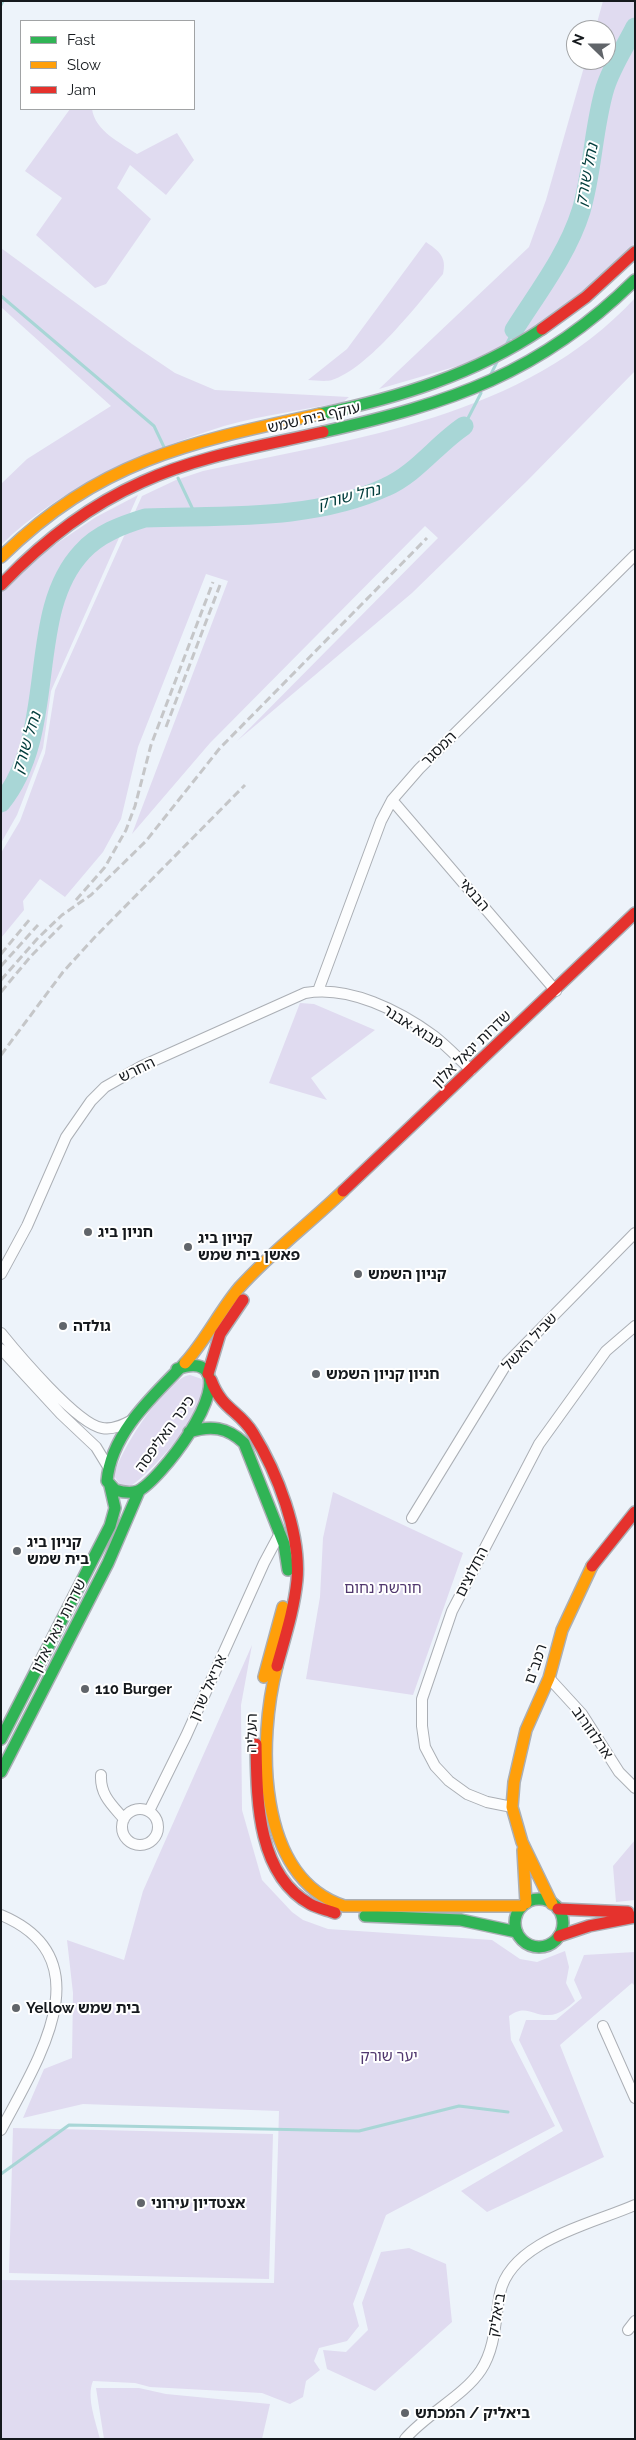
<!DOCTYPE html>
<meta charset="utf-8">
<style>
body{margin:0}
#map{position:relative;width:636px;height:2440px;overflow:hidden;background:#edf3fa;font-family:Raleway,sans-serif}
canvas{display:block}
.frame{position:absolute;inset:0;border:2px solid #15191d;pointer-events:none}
.legend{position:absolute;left:20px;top:20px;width:175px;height:90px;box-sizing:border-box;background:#fff;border:1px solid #a1a3a5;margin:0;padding:6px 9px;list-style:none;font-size:15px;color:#15191d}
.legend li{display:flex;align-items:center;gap:10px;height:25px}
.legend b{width:25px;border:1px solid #a1a3a5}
.north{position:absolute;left:566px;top:20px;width:50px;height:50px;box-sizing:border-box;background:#fff;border:1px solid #a1a3a5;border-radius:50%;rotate:292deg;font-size:14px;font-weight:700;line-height:20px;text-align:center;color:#15191d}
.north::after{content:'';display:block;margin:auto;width:18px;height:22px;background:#61656a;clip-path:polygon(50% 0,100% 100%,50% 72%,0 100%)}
</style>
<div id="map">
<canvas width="636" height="2440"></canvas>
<div class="frame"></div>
<ul class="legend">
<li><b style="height:6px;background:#30b455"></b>Fast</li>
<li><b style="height:6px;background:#ff9f0a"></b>Slow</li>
<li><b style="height:6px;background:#e5322d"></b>Jam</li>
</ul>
<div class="north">N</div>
</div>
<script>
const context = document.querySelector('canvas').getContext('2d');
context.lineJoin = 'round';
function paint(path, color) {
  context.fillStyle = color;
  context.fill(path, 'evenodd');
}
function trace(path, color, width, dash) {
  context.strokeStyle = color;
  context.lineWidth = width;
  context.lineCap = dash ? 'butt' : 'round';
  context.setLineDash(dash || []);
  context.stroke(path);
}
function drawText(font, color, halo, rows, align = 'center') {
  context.font = font + ' Raleway,"Noto Sans Hebrew",sans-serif';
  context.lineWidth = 4;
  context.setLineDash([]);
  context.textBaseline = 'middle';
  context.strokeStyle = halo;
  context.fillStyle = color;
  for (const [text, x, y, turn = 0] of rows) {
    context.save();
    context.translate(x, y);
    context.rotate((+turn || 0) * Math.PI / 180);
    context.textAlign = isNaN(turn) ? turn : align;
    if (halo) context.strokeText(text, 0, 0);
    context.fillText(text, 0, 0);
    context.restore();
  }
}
paint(new Path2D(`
 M603,1H635V243L580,297L519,338L461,365L379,389L529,247L546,200L586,60H606V30H595Z
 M70,109H92C95,131 121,143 137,154L177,133L194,160L166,195L130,165L117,188L151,219L106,284L95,288L36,235L62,198L25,171Z
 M426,242C439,251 447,257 443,274C417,305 369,368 332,380C325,382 315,380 308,380L347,349Z
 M1,248L132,344L175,373L215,390L349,397L343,402C304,410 262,415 224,426C147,450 59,488 1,545V484L27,459L111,406L1,307Z
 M635,298V371L527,481L412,593L237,741L438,538L425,526L210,743L132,834L228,581L206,574L138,747L121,819L103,852L65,897L40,879L23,901L24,910L1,938V853L20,821L45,753L55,690L142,496L176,480L203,471C355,438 524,418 635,298Z
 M138,495L51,691L43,748L17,815L1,843V592L47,550L96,517Z
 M300,1003L314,1004L375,1030L311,1078L327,1100L269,1083Z
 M190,1375L202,1379C215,1404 152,1472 131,1486L120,1485L114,1476C119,1452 166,1378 190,1375Z
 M333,1492L463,1553L413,1695L306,1679L320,1597L323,1538Z
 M252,1645L241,1705L242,1810L262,1880L292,1912L303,1920L328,1929L492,1940L520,1959L537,1962L565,1951L569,1967L566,1983L575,2001C567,2008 558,2016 547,2015C532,2015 525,2004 509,2016L511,2040L555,2126L386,2215L353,2304L359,2326L347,2341L319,2348L314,2361L320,2370L306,2381L303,2397L290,2404L262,2393L150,2387L135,2383L93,2381C86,2397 96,2422 100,2439H1V2280L274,2283L279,2111L83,2104L23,2118L44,2069L72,2058L73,1993L67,1940L124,1960L143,1891Z
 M635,1840V1900L616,1902L613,1866Z
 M635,1952V1986L632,1983L560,2045L604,2157L487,2212L461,2191L563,2131L519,2040L526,2020H556L582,1998L574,1980L584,1955Z
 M13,2128L273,2134L269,2279L9,2273Z
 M409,2248L446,2264L452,2322L375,2391L327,2369L323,2350L346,2352L368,2330L362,2303L381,2252Z
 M96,2388H139L166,2394L270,2404L262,2439H104Z`), '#e0dbf0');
trace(new Path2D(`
 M1,5L3,1
 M1,296L154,426L164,447
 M507,343L514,330
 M490,376L497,362
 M464,426L481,393
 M178,478L196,516
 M1,2174L69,2125L359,2131L459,2106L508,2112`), '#a8d6d6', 3);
trace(new Path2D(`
 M514,330C538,292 567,255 581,211C593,171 593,128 605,88C612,66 625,47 635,27
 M1,803C60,730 24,614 82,552C98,534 122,525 145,518C224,515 313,521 386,487C416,474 437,444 464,426`), '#a8d6d6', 19);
const street = new Path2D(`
 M392,800L556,991
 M318,991L381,821L392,800L419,769L635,555
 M1,1274L27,1226L66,1137L91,1101L105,1087L142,1066L305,993C349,985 400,1011 434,1036C447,1046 459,1059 471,1070
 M1,1333C18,1354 77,1424 102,1428C113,1430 123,1425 132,1420
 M1,1349L61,1414L96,1447L107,1465
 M412,1518L507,1363L635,1233
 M549,1678L582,1714L619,1772L635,1788
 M101,1775C100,1795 112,1805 124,1819
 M512,1807L487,1802L467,1794L449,1781L435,1766L425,1747L422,1726V1699L452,1611L539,1444L606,1351L635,1326
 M122 1827a18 18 0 1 1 36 0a18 18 0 1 1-36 0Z
 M149,1811L186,1736L264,1563L280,1533
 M1,1915C106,1959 36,2063 1,2130
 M603,2026L635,2098
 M628,2330L635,2321
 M405,2439C426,2414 464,2396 481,2370C496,2347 495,2319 500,2293C511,2241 592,2224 635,2205`);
const fast = new Path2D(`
 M320,414C398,398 475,374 542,329
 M323,432C450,403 540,374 635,280
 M177,1369C185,1366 195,1363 203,1368C232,1388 159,1481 138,1491C130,1494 122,1492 115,1490L107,1481C111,1433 153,1396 185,1363
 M189,1432C211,1425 227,1427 244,1443L284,1544L288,1570
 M1,1739L110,1526L115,1508L110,1486
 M1,1772L108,1563L139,1491
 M515 1923a24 24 0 1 1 48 0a24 24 0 1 1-48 0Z
 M365,1916L461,1920L517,1932`);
const slow = new Path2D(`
 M1,557C100,460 190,442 320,414
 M185,1363C206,1340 219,1312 239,1288C271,1252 309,1224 343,1191
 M277,1666C258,1739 255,1877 344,1906H522
 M264,1677L283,1607
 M523,1850L526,1903
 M552,1904L522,1842L512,1807L514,1782L526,1730L549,1678L562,1630L592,1566`);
const jam = new Path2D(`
 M542,329L586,297L635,252
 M1,585C42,542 88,506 142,482C198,456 262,446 323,432
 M343,1191L635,913
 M208,1374L220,1334L243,1300
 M211,1380C222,1410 239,1410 253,1433C277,1472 301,1533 297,1580C294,1610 285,1637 277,1666
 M592,1566L635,1512
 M256,1744C257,1797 256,1874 310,1904C317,1908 327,1910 335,1913
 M558,1909L628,1912
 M559,1936L589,1926L635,1917`);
trace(street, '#abafb5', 12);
trace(fast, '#abafb5', 14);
trace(slow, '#abafb5', 14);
trace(jam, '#abafb5', 14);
trace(street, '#fcfdfe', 10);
trace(fast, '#30b455', 11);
trace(slow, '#ff9f0a', 11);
trace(jam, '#e5322d', 11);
trace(new Path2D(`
 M166,727L220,585
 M76,900L105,867L126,830L135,806L151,745L213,582
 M1,954L30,919
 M1,966L38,925
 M1,980L37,939L62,915L91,895L146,841L220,748L427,538
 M1,992L31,956L62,925
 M1,1055L63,972L94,938L245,785`), '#c5c6c8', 3, [8, 4]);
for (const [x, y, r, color] of [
 [88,1232,5,"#61656a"],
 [188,1247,5,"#61656a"],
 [358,1274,5,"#61656a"],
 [63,1326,5,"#61656a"],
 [316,1374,5,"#61656a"],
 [17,1551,5,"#61656a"],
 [85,1689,5,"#61656a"],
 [16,2008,5,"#61656a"],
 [141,2203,5,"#61656a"],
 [405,2413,5,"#61656a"]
]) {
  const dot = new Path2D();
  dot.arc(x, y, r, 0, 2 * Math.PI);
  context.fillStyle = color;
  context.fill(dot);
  trace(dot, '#fff', 2);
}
drawText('15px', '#15191d', '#fff', [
 ["עוקף בית שמש",314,418,-13],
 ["המסגר",439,749,-45],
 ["הבנאי",474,895,49],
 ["מבוא אבנר",413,1027,32],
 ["שדרות יגאל אלון",472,1049,-44],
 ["החרש",137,1070,-26],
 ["שביל האשל",530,1342,-47],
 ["כיכר האליפסה",165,1434,-54],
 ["החלוצים",472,1572,-63],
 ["שדרות יגאל אלון",59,1626,-63],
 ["רמב\"ם",536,1664,-71],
 ["אריאל שרון",208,1688,-66],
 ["העליה",252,1733,-89],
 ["ארלוזורוב",592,1733,55],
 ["ביאליק",497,2315,-80]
]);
drawText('bold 15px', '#15191d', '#fff', [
 ["חניון ביג",98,1232],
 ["קניון ביג",198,1238],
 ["פאשן בית שמש",198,1255],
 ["קניון השמש",368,1274],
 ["גולדה",73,1326],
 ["חניון קניון השמש",326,1374],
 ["קניון ביג",27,1542],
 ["בית שמש",27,1559],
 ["110 Burger",95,1689],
 ["Yellow בית שמש",26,2008],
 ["אצטדיון עירוני",151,2203],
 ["ביאליק / המכתש",415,2413]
], 'left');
drawText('15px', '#51386e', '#fff', [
 ["חורשת נחום",383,1588],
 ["יער שורק",389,2056]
]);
drawText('italic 16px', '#003c3b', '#fff', [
 ["נחל שורק",587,175,-79],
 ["נחל שורק",349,497,-14],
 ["נחל שורק",27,743,-73]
]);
</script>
